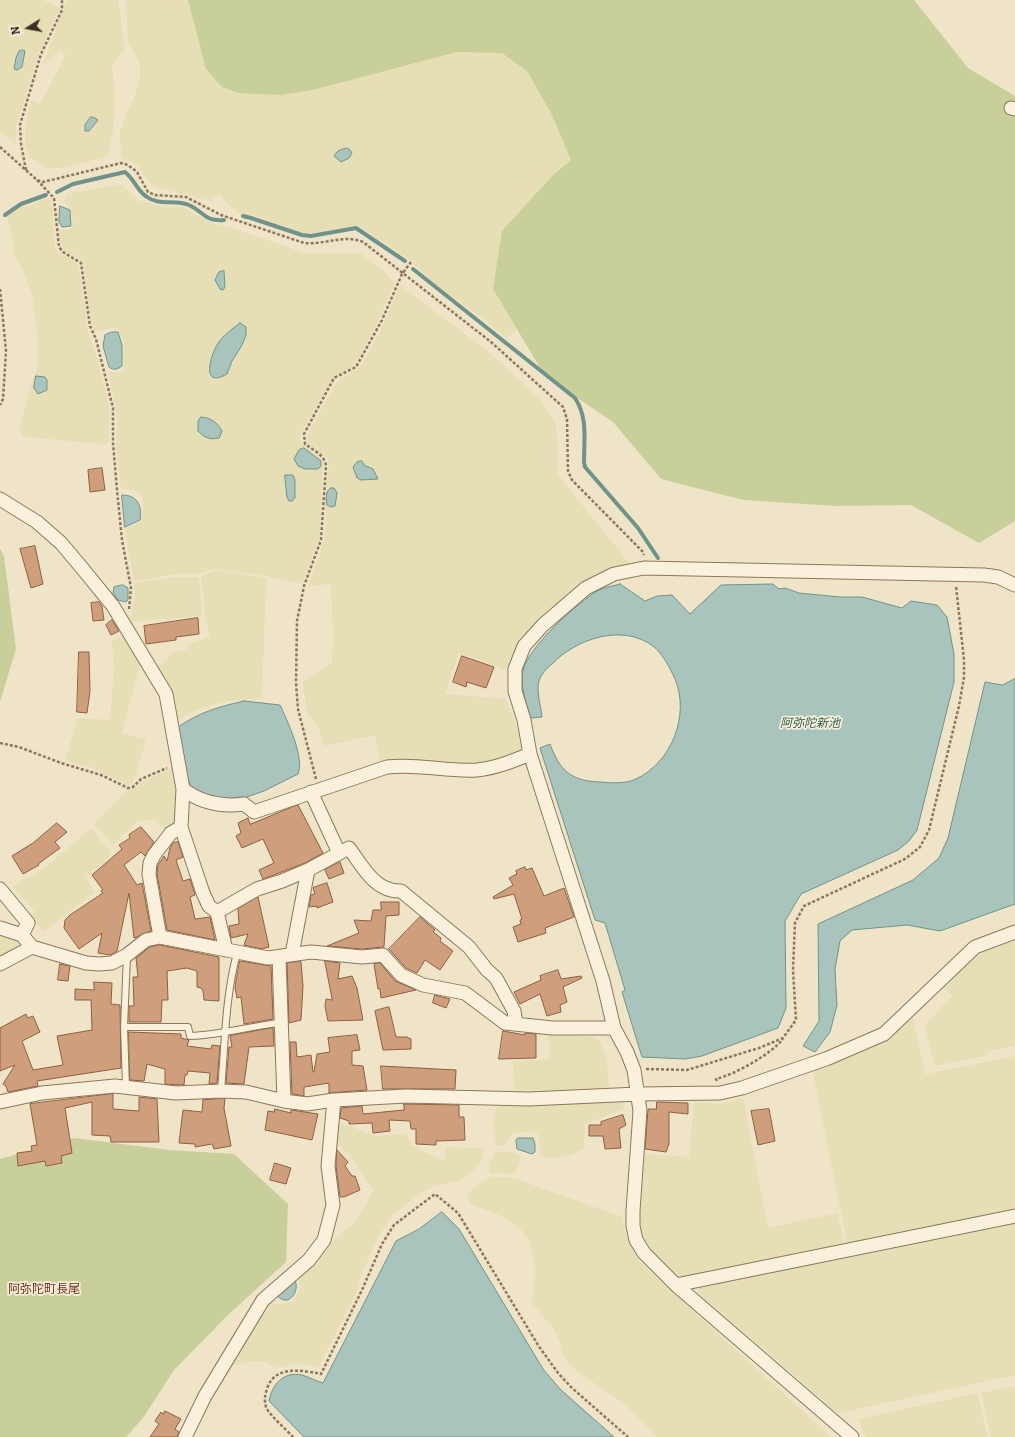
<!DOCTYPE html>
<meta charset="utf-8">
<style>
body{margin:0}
#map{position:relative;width:1015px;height:1437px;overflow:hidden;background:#f0e4c8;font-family:Bitter,serif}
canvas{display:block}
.north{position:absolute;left:8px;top:8px;width:40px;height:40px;-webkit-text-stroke:3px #f7eed8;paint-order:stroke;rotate:259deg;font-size:11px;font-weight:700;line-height:16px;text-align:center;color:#3d2e20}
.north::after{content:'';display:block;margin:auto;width:14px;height:18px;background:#3d2e20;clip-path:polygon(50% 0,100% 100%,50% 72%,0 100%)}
</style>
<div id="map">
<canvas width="1015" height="1437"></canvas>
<div class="north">N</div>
</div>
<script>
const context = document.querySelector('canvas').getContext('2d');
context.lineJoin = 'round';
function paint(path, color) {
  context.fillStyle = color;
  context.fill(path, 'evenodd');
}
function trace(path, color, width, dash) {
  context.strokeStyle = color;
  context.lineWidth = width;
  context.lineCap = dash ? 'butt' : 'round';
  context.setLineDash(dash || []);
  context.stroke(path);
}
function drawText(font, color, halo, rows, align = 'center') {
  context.font = font + ' Bitter,"Noto Sans JP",serif';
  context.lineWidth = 3.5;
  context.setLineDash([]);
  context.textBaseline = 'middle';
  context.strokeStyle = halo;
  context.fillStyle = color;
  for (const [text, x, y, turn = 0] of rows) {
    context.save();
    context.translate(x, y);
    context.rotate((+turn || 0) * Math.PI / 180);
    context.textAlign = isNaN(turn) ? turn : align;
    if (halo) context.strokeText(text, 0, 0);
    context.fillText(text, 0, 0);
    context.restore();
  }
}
paint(new Path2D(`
 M0,0H43L60,8L39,53L16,126V145L0,131Z
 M74,0H118L125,49L112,65L115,98L113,129L109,156L62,168H47L30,157L25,145V129L31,100L40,104L66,55L61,50L43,64L66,1Z
 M126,0H188L207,69L280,95L313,90L457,52L502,53L527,71L551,113L571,160L554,174L493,289L517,330L506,338L476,313L436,287L424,273L407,258L357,225L315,233H300L257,216L239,214L219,195L211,201L155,187L149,182L136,164L121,158L120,132L127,111L134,98L140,77V63L128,42Z
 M121,184L137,200L166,207H183L203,219L215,224L226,226L305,253H360L379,267L395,283L374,330L356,363L331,381L302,431L300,437L302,443L322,458L323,462L321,521L319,538L303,584L255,574L213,569L199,574H177L134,581L125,529L141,521L143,504L141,494L136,491L121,488L116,449L117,416L108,372H123L124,341L117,327L94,332L91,321L83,263L74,255L64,251L59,237L58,228L61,230H66L72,228L73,224L71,210L64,202L67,194Z
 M49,198L52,201L55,247L59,253L76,262L79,267L89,335L99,363L107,397L110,414L109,442L106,444L24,437L19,430L33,378L38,368V344L32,295L25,274L13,253V239L7,216L18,209Z
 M400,285L491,354L541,400L555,422L558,446V475L629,563L595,576L567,596L521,639L512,656L507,670L459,653L445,694L506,699L521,738L523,751L485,765L415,761L381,764L375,735L324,746L318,727L307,713L303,682L332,663L333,636L331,584L308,586L324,540L326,523L325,492L329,464L328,458L308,444L306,439L308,433L336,383L362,365L380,332Z
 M214,571L233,572L266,579L262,698L221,702L196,710L175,722L156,667L166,660L171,653L188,649V644L210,637L205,614L201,576Z
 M177,577H199L202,616L130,622L135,595L134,583Z
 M125,635L143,663L139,667L122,733L146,740L136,774L131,784L128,785L91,767L65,761L78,718L110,720L114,669L112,641Z
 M173,768L178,787L177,823L164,830L154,819L138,821L113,844L94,824L129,789L137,787L142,781Z
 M91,828L111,852L109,857L86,878L95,892L43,932L31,916L35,912L12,887L46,867Z
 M0,932L20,940L24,944L0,958Z
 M1015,939V1046L988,1051L986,1056L934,1066L925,1025L952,996L944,988L969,962L992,946Z
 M913,1018L925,1074L1015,1056V1211L848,1247L812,1068L873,1047Z
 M548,1033L592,1037L600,1042L607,1062L609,1088L552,1091L514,1090L513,1061L550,1059Z
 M743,1098L768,1228L838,1213L845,1248L683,1280L655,1257L640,1231L638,1204L645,1154L689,1157L694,1101L719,1104Z
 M622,1100L624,1109L585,1124L584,1149L571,1155L556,1158L541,1157L538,1134L532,1131L514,1133L504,1146L496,1145L493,1121L498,1101Z
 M335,1122L347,1125L375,1136L406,1134L411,1145L444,1161L446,1147L483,1148L484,1151L479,1165L469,1175L460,1180L435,1186L423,1192L393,1214L378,1237L360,1278L359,1287L318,1368L300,1363L275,1368L267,1362L255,1361L231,1366L242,1344L272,1303L277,1305L291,1302L297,1295L301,1286L298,1278L321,1257L334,1240L358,1219L373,1191L348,1153L336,1143Z
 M495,1152H511L521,1156L515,1174L489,1173V1165Z
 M493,1177L514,1178L622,1217L628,1242L639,1261L831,1437H657L622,1402L575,1370L564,1357L559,1339L551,1325L531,1303L536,1272L530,1242L519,1227L504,1217L471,1204L466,1195L482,1182Z
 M1015,1222V1375L838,1413L698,1293L699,1286Z
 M1015,1386V1437H991L981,1393Z
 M978,1393L987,1437H866L863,1434L859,1419Z`), '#e6deb5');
paint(new Path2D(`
 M188,0H914L968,68L1015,96V521L979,543L911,505L836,506L743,500L661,479L613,422L545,376L493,289L502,231L554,174L571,160L551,113L527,71L502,53L457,52L313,90L280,95L239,93L222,87L206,69Z
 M0,549L4,556L16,649L0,702Z
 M74,1138L170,1150L234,1154L288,1204L286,1262L227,1316L174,1370L143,1418L126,1437H0V1159Z`), '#c9cf9b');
const water = new Path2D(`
 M23,50L25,51L22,67L17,70L14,69L16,58L19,51Z
 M91,117L95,118L98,120L89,131H85V125Z
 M347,148L350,150L352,153L349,158L341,162L334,156L338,151Z
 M60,206L70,210L71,226L62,227L59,222Z
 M224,271L225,287L223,290L220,289L215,280L219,272Z
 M240,323L246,327V335L242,345L232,361L227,374C201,389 210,357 217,345C222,336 232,329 240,323Z
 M112,332H118L122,345V366C118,369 114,371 109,367L103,346L105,335Z
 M36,376L45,377L47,380V390L38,394L34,388Z
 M201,417C211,418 217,422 222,431L219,438C209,440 205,438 198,431V422Z
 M304,448L321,461V466L318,469H305L298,466L294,459L299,450Z
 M362,461L364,465L373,469L378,479L361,480L357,478L353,467L357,462Z
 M285,475H293L295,480V498L292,501H289L287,497Z
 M331,488H334L337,493L335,506L331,507L327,505C326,499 325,491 331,488Z
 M122,495C138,495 142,506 140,520L125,527Z
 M620,584L645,601L657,596L672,595L690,614L721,585L773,584L779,589L785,588L799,593L840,597H862L902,608L911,601L937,605L947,617L954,654V682L917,830L909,841L898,850L801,894L785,921L786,1008L778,1028L702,1056L685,1059L642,1057L622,992L625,990L605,923L595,920L540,748L550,744C560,771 571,781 600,782C612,783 625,784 636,779C672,762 690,715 675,679C670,668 663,654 653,646C622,623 576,639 552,664C547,668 541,674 539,681C536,691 541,706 542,717L530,718C527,704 519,685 523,670C530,645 577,603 599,590C605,587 613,586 620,584Z
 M123,585L128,588V600L126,602L118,600L113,593L114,587Z
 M1015,679V904L940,931L907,925L852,930L840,941L835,969L837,1005L830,1032L815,1052L803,1046L819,1021L818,924L913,880L939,858L948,838L985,682L1002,685Z
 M244,701L280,705C287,720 305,758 298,774L264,791L238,800H224L200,795L191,788L183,764L178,727C200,712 218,707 244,701Z
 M518,1138H533L535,1144V1152L532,1154L517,1149L516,1141Z
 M442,1212L459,1229L543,1369L560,1389L614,1437H304L269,1401C272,1385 283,1371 302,1375C309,1377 316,1381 323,1383L396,1241L419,1229Z
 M294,1279C302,1289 288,1311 276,1294Z`);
paint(water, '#a9c4bc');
trace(water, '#6f938a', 1);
trace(new Path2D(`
 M57,192L73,184L125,172C135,180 137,191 147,197C159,206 176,199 189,205C204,212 205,222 224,220
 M5,215L21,204L46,195
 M243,216L251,218L302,235L311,236L356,228L405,261
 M413,269L575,398C588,418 584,438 584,462L585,467L638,528L658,558`), '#6f938a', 4);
const building = new Path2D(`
 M102,468L105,490L90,492L88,470Z
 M35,546L43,584L31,588L20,549Z
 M99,602L102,606L104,620L93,621L91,603Z
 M198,618L199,634L176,637V640L146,644L144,626Z
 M112,620L119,631L111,635L106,625Z
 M79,652H89L90,691L87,713L77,712Z
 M462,656L494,667L486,688L467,682L466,687L453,682Z
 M298,805L323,853L305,863L263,879L259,870L274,863L263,839L242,848L236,836L241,833L238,823L248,818L250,824Z
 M57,823L67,832L55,842L60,848L38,864L39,865L23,874L12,856L33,843Z
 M141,827L154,842L145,856L141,852L124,865L137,885L142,883L151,931L134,938L129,893L117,951L110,955L98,953L102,933L79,949L64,928L65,920L70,915L103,893L101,891L103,890L92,875L122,849L119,845L130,838L129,835Z
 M178,842L183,857L176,860L183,881L190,879L195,895L190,897L195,919L210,917L215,940L167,930L157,874L158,865L164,856L167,861L170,848L173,843Z
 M340,862L344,873L329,879L325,870Z
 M525,867L526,870L532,868L544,896L564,888L574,917L545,928L546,933L518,942L513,927L521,924L520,920L522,919L514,894L494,899L493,897L513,885L509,878L517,874L516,871Z
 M327,883L333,902L317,908V906L309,907L311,895L315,894L313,888Z
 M258,897L269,947L262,949L244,945L248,934L231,938L229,926L239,924L238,909Z
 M381,902H399V915L386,916L384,947L362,949L327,946L359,933L354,920L371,921L373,910H381Z
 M420,917L435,930L433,932L441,938L440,941L453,951L440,970L425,960L417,973L406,968L389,949Z
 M160,945L219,957V1001L204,1000L203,991L201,988L197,987V971L187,968L167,971L168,1000H162L161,1022H129V1006H134L133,977H138L136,958L150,947Z
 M240,961L271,966L273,1019L244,1024L241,997L237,998L235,987Z
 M325,961L340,963L338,979L352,976L357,988L363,1020L328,1021L325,1006L326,999L332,1000Z
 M301,962L303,986L301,1020L289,1023L287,963Z
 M380,963L395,981L416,990L381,998L380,989H378L374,964Z
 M60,964L70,966L68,981L58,980Z
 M558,970L561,979L581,976L582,978L563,987L567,1002L560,1005L561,1012L547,1016L540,994L520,1004L514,992L541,980L540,976Z
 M94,982L112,983L111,1004L120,1005L121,1068L37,1081L38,1086L8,1092L6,1086L3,1084L15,1065L0,1071V1028L26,1014L28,1018L33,1016L40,1032L22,1041L33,1070L63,1065L57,1036L92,1030L91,1000H75V989L94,990Z
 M435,995L450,999L446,1008L433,1003Z
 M389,1007L396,1037H407L411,1039V1049L383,1050L375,1011Z
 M273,1028L274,1046L249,1047L244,1084L226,1083L229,1047H232L230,1036Z
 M503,1031L525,1035V1033L536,1034V1058L499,1059Z
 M129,1032L181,1034V1038L189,1040L187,1046L211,1049L212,1045L220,1046L217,1083L209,1084L210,1073L188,1071L187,1075H185L184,1085L165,1084V1069L147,1064L144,1081L130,1080Z
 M357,1035L360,1050L352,1051V1065L363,1066L367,1090L329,1093V1083L304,1087V1096L292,1094L290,1042H296L297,1057L311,1055L313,1072H314L317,1054L330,1052L328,1038Z
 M381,1066L456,1070L455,1089H383Z
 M113,1094V1109L139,1111V1097L157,1099L159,1142H111L110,1136L92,1135V1102L65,1108L72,1153L61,1156L62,1163L46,1166L45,1161L18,1166L17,1153L32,1151L31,1146L37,1145L30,1104Z
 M225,1099L224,1108L231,1146L214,1149L212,1144L195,1147V1144L179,1143L183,1110L202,1112L203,1100Z
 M657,1102L688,1103V1114L669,1112V1144L666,1152L645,1149L648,1109H656Z
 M404,1104L459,1105V1117H464L465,1140L436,1141V1145L416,1144V1129H411L410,1121L389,1120L390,1131L373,1133L372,1123L349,1124V1121L340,1118L341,1108L362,1106L363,1114L404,1110Z
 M275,1109L291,1113V1110L318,1114L312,1140L265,1130L268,1111L274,1112Z
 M769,1109L775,1141L758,1145L751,1111Z
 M623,1115L626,1125L619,1129L621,1148L605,1149L603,1136H589V1125H601V1122Z
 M337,1150L348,1162L345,1166L352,1176H355L360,1190L344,1197H340L336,1166Z
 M275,1163L291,1168L286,1184L270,1180Z
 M165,1411L181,1419L175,1429L179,1432L177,1437H150L159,1424L155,1421L161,1412L163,1414Z`);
paint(building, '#cf9f7d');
trace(building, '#8d5f41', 1);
const service = new Path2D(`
 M124,1027H188L190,1036C221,1035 250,1026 280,1023
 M126,1087L124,1027L127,955
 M221,1091C225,1044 225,998 237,953`);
const minor = new Path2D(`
 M1011,108L1015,109
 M0,499L37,522L61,543L82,568L113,606L166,694L183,789L181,827L203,893L209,906L217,912L257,889L282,881L308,870L349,848C363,867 375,892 401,891L469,947L487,970L496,978L514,1011L516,1024
 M183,789C201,803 221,807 244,804L254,812L387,767C417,763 447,772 477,770C496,768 513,761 530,754
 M311,792L339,853
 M0,889L28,923L22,935
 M217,912L226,950
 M0,928L22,935L32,947L86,963L99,964L112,963L127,955L146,940L160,937L268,958L311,952L362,957L383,955L401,975L423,985L465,993L505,1023L552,1028H614
 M160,937L149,874L150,863L154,855L171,833L181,827
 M292,954L308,870
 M279,957L284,1101
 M0,964L32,947
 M0,1102L42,1093L115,1086L176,1093L221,1091L246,1092L284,1101L307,1104L334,1100L406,1096L529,1099L638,1094L720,1093L742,1088L826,1059L884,1034L975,947L1015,932
 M676,1285L1015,1216
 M185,1437L205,1396L263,1300L309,1260L324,1240L333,1205L328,1166L334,1100
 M852,1437L676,1285L644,1253L636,1240L633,1226V1211L640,1111L634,1070L627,1052L614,1028L603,981L530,754L524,720L515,691V669L524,646L543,625L586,588L614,574L644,568L984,575L998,577L1015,585`);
trace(service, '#8d765c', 8);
trace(minor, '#8d765c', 15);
trace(new Path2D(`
 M0,147L37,180L43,182L121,163L128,165L137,172L148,192L155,195L186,197L221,215L304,243C324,245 345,234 363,242L491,342L563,407L567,419L568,471L572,480L643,552L644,555
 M26,170L21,144L20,125L41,54L62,10V0
 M37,180L54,198L59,247L63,252L81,263L90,326L96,339L113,408V443L117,490L122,540L131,588L129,609
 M0,289L6,351L3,399L0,405
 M0,743L19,747L61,763L101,775L128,788L133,787L141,779L167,768
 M316,779L298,709L296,683L297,621L304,586L321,540L326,466C325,455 313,450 305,444L304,434L334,378L356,367L382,320L402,274L411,262
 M646,1069L687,1070L759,1048L783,1038L796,1020L793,970L795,923L804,906L905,859L920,847L929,830L959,706L964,677V660L956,586
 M717,1081L716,1079C736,1074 771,1054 783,1039
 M293,1437C286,1429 270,1416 266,1407C264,1400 265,1395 267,1389C274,1365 302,1370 321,1374L362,1290L382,1244L394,1225L435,1194L458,1213L538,1345L558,1373L572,1388L628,1437`), '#8d765c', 2.5, [3, 2]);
trace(service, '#faf1dc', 6);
trace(minor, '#faf1dc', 13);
drawText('italic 12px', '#2f5d5a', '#f7eed8', [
 ["阿弥陀新池",810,724]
]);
drawText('12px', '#6b2e1e', '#f7eed8', [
 ["阿弥陀町長尾",44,1290]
]);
</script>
